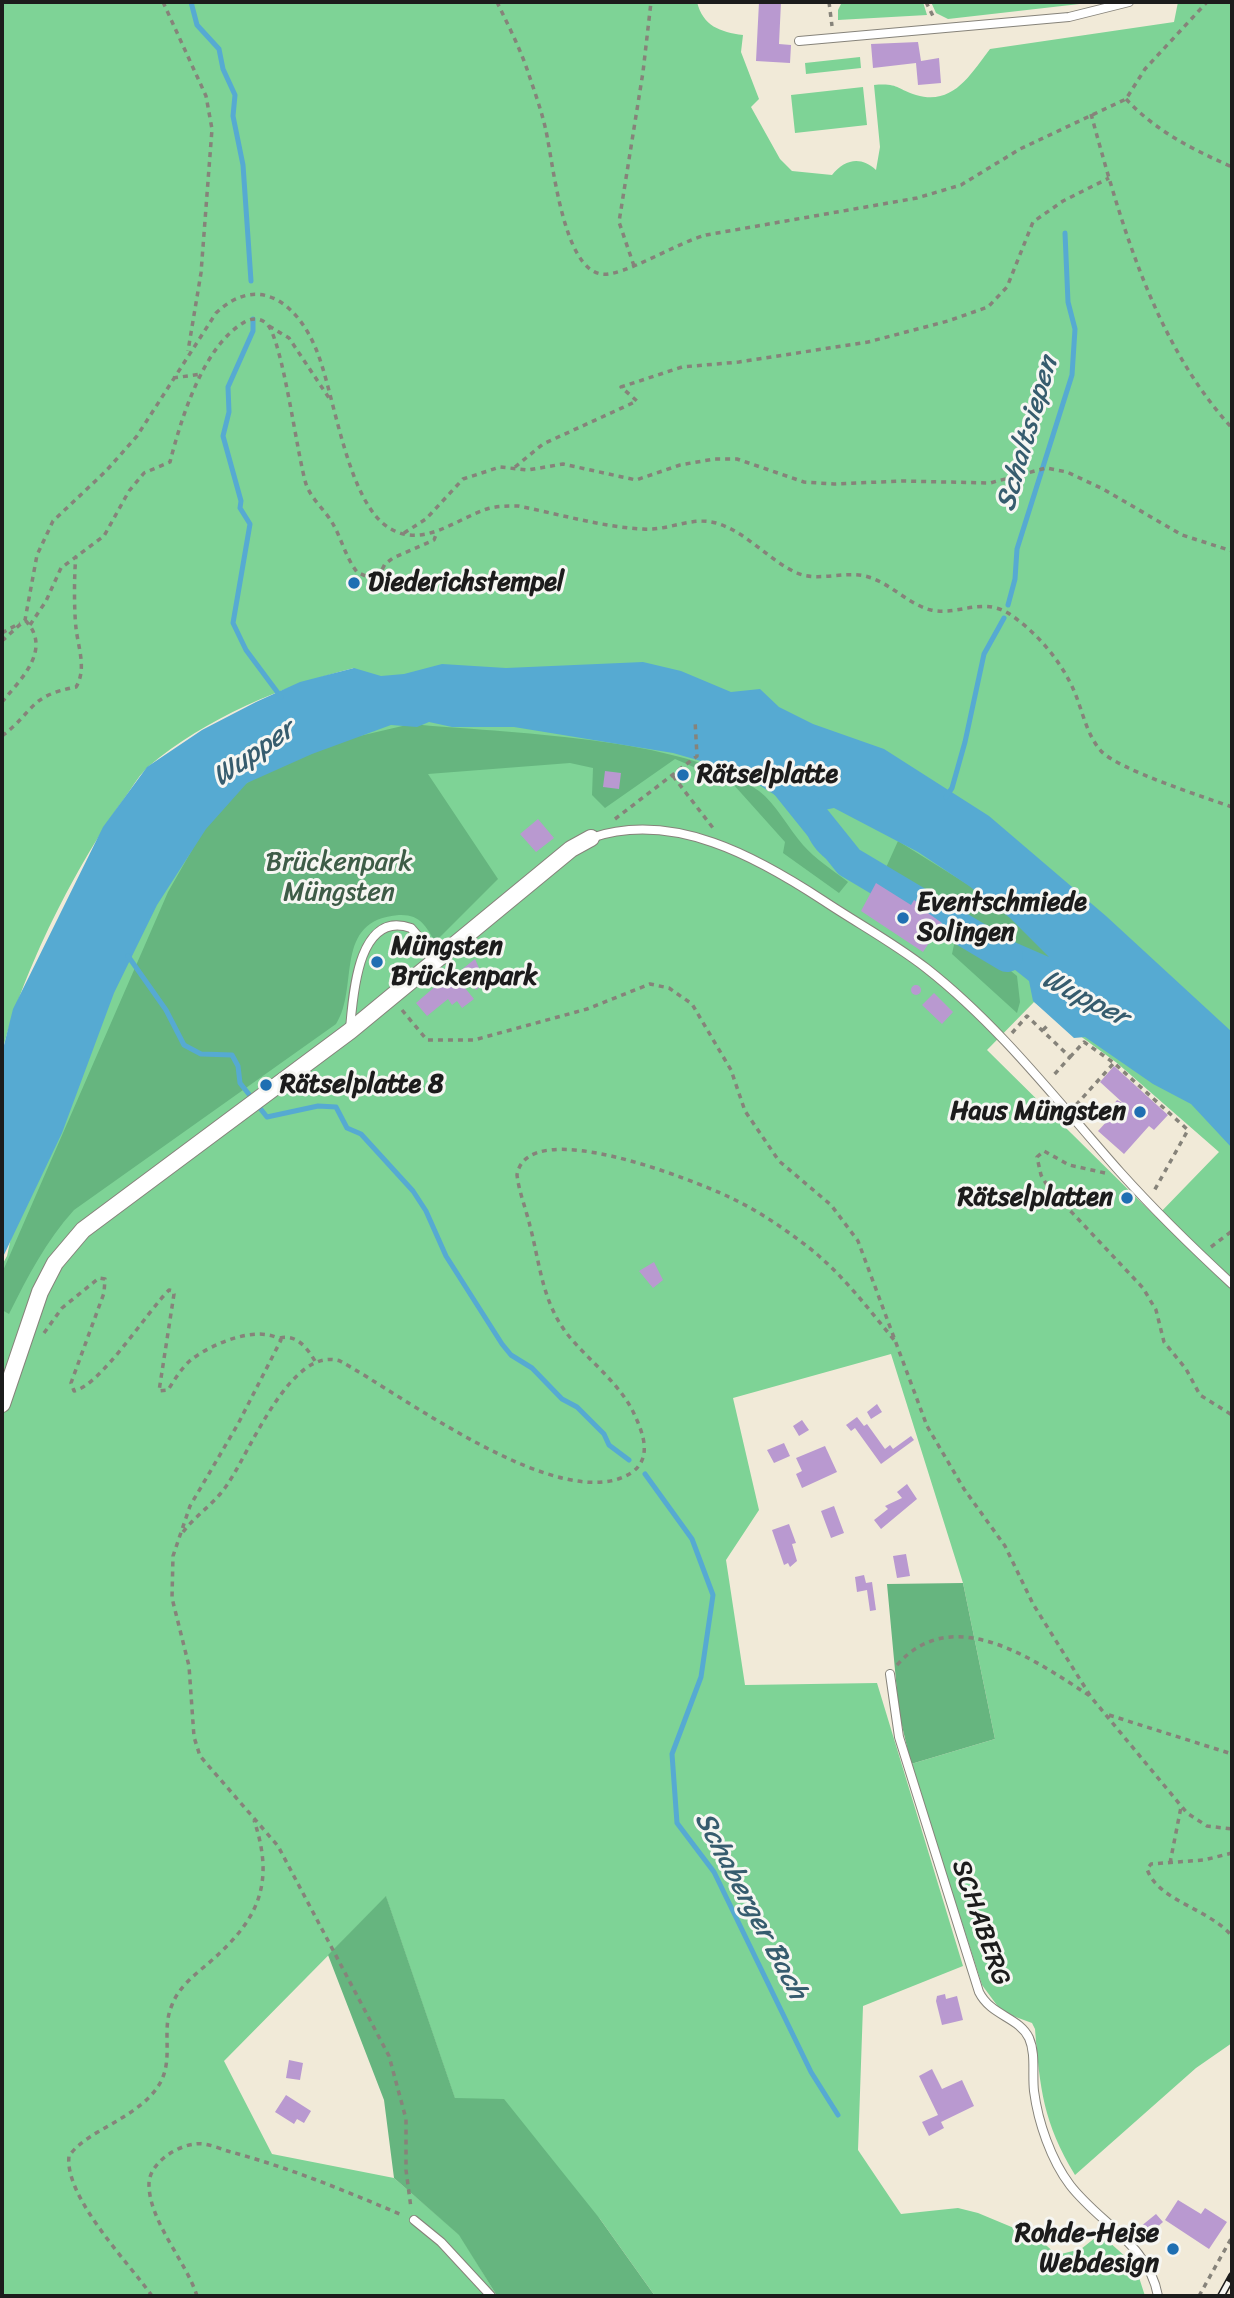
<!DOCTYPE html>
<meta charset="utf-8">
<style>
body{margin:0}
#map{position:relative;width:1234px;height:2298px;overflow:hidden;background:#f1ead8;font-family:Sriracha,sans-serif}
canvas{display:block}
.frame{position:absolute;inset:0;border:4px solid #1c1c1c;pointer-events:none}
</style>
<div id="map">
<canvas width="1234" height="2298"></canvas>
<div class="frame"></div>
</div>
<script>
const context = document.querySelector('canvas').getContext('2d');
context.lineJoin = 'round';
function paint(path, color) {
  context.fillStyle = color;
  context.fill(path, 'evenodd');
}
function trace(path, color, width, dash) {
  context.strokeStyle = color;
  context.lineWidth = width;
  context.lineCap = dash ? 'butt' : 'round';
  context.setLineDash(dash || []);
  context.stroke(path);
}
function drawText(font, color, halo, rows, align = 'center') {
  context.font = font + ' Sriracha,sans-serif';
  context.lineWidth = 6;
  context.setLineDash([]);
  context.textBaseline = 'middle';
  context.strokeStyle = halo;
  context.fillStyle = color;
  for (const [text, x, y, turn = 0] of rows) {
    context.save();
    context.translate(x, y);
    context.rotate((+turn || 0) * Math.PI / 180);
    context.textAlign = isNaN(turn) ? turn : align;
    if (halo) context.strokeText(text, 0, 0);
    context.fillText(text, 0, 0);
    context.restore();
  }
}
paint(new Path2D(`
 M2,2H697C703,26 720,32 743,35L741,52L759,99L751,107L780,159L792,171L832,175C845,159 861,156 876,170L880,147L874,85C899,83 896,89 916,95C953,106 970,75 990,49L1174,22L1178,2H1232V2043L1196,2068L1075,2175C1043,2122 1040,2089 1035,2029L1032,2023L1002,2012L982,1985L911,1764L995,1739L963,1583L891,1354L733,1398L759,1510L726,1560L745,1685L877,1683L963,1966L863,2006L858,2150L901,2214L958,2208L978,2213L1038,2238L1057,2255L1081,2249L1100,2234L1135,2265L1145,2296H655L600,2219L455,2099L386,1897L224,2061L272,2154L394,2178L460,2235L497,2296H2V1265L7,1256L31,1145L162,839L354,668C282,686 206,718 149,766C140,774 133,786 126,796C77,863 22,972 2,1053ZM1034,1002L1117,1063L1219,1152L1156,1217L987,1050Z
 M842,2H923L927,15L838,20V10Z
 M931,2H1097L948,19L936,13Z
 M860,57L861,68L806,74L805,63Z
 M863,87L867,125L795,133L791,95Z`), '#7ed396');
paint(new Path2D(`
 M411,724C504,733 684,736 759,791C776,804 788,828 803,845C815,859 833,870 848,882L839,893L783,853L785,842L733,784L675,759L605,808L592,795L593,768L570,763L428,774L498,879L435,942C426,926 420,914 399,915C332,920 360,987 336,1024L74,1210C46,1241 28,1276 9,1314L2,1310V1273L168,892L220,801L295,751Z
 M898,841L991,899L1085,981L973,922L968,936L1017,976L1020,1002L1017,1013L952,954L960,917L884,872Z
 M963,1583L995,1739L911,1764L899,1713L887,1584Z
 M386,1896L455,2098L504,2099L600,2219L655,2296H497L459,2235L394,2178L384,2100L328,1955Z`), '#66b57f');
paint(new Path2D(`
 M643,662L681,671L731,692L760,689L779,707L813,724L884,749L989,816L1106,916L1232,1032V1148L1191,1104L1153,1084L1085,1037L1074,1038L1033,1001L1029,981L971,935L975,925L1049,957L1010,918L969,886L918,852L834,808L809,813L792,806L739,772L673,753L514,727H452L429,722L417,727L391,725L312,754L247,783L206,829L157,905L114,993L62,1133L2,1259V1053L13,1009L103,827L147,767L202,730L256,702L300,682L354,668L381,676L404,674L442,664L506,668Z
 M824,816L866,862L851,877C826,858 809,852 803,819Z`), '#56aad2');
trace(new Path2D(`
 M191,2L197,25L219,49L223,69L235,95L233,116L243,165L251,281
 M253,319V331L228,387L229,412L223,436L241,501L240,508L250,524L233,623L246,650L281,697
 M1008,605L1015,579L1017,549L1072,375L1075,329L1068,302L1065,233
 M946,797L952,788L965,742L984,654L1004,618
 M128,956L166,1010L184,1045L201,1054L232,1055L238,1066L240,1083L267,1117L318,1106L336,1107L347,1128L361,1134L413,1191L426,1211L446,1256L502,1344L511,1355L532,1368L562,1399L577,1407L604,1434L609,1445L629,1460
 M645,1474L692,1539L713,1595L701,1677L672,1754L677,1823L714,1872L811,2072L838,2115`), '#56aad2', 5);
trace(new Path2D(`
 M784,781L849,862L1007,956`), '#56aad2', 32);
paint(new Path2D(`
 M759,2H781L779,44L791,45L790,63L756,61Z
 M918,42L921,61L939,58L941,83L918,85L916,63L873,68L871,44Z
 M355,577L360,580L361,586L352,591L348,586L349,580Z
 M605,771L621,773L619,789L603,787Z
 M538,819L554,838L536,852L520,834Z
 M876,883L911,905L914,900L920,904L923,899L933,906L928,913L942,923L923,952L861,911Z
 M475,959L482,975L478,978L483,984L476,990L460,971Z
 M452,972L474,999L462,1008L457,1001L452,1005L448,999L427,1016L416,1003Z
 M911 990a5 5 0 1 1 10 0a5 5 0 1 1-10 0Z
 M934,993L953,1012L942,1024L922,1005Z
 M1114,1066L1168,1115L1154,1130L1149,1126L1124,1154L1098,1131L1118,1109L1113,1105L1117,1100L1123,1103L1100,1082Z
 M654,1262L663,1280L653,1288L639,1271Z
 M877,1404L882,1412L871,1419L867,1412Z
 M857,1417L864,1426L867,1424L885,1449L890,1445L893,1449L911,1436L914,1440L881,1464L855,1428L851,1431L846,1425Z
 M802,1420L809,1430L799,1436L793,1426Z
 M784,1443L790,1456L774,1463L767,1450Z
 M825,1446L837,1472L802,1488L796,1474L802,1471L796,1458Z
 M907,1484L917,1499L881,1529L874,1520L888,1509L885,1506L902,1498L897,1492Z
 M834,1506L844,1533L831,1538L821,1511Z
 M789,1524L796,1543L792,1544L797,1561L790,1567L788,1563L784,1565L772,1530Z
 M906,1554L910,1576L897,1578L893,1556Z
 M864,1575L866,1583L872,1582L876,1610L870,1611L867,1590L857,1592L855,1577Z
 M945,1994L946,1999L957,1996L963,2020L942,2025L936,2001L937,1996Z
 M289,2060L303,2063L300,2080L286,2078Z
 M932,2069L942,2089L962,2080L974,2106L941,2122L944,2128L929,2136L922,2122L938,2115L919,2076Z
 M286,2095L311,2111L304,2123L297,2119L294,2124L275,2112Z
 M1178,2200L1201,2214L1205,2208L1227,2222L1209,2249L1165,2220Z
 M1156,2214L1163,2222L1147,2236L1140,2227Z`), '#b999d0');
const service = new Path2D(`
 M799,41L1069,17L1129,2
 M591,838C673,810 757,857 824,901C857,923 894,943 926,968C1000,1026 1058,1102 1120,1172C1155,1211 1193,1248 1232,1284
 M350,1029C353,995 358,909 411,928L438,959
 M890,1674L899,1737L979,1992C991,2016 1019,2017 1029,2038C1036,2054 1032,2073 1034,2091C1038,2122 1051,2160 1070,2185C1099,2223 1149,2245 1158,2296
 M414,2220L441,2242L491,2296`);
const minor = new Path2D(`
 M2,1404L40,1292L55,1263L83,1230L350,1031L571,849L591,838`);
trace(service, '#86837a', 10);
trace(minor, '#86837a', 18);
trace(new Path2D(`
 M163,2L206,96L212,129L201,273L188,351
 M497,2C508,25 521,50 529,75C535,93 542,112 546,131C553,162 563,270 602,274C623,277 678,242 706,235L917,198L961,185L1020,149L1126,99L1145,69L1207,2
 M829,2L832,26
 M926,2L934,18
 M1126,99C1157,132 1192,149 1232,167
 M1091,114C1121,223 1154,343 1232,428
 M634,266L619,222L643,72L651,2
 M269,326L289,338L329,398
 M173,378L202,374
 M515,467L543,444L637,401L621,387L682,367L739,362L868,342L948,321L988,307L1007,287L1033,222L1063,201L1109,178
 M404,533L426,519L463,479L500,467L528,470L563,464L636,480L680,465L714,459H737L804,482L834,484L902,481L990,483L1046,468L1067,472L1103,489L1182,535L1232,551
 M30,625L46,601L61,568L104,536L129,491L144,473L170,462C181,419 203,347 243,323C250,318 260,317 267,324C283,341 297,455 306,484C311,499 326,511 333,524C342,540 346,558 357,572L376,581L385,564L393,558L434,540L437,532
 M2,633L20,623
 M2,641L25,620L37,555L53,521L106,471L137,436L216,313C258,273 297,303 316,349C335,394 347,505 391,529C424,548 456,519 487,509C497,506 507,506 518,506C559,514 602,527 643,529C669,531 691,516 716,523C747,532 768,560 797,573C818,582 844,571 865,576C890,582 907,604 931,610C958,616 981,597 1008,613C1037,632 1062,662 1075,693C1083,713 1087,735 1101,751C1119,770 1204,797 1232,807
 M2,702C21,679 53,649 25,620
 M2,736C35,711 28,696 76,687C87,669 78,647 76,628C74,612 74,572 76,556
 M673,776L713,828
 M615,819L697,756L695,720
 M402,1010L427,1040H474L587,1009L650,984L669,988L692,1004L731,1070L745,1111L779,1161L831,1205L858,1241L927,1426L964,1489L1005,1546L1033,1604L1091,1697L1187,1813L1207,1826L1232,1829
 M1043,1030L1050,1023
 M1012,1033L1027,1016L1070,1057L1052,1077
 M1070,1057L1084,1042L1114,1063L1188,1130L1154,1191
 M1076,1105L1113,1064
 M1105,1173L1069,1165L1044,1151L1037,1157L1041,1175L1048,1187L1143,1288L1156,1310L1164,1342L1186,1369L1200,1395L1232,1415
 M1211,1247L1232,1231
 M44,1333L62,1308L99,1278L105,1279L104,1293L71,1383L74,1391C101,1385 147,1312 169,1290L173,1291L174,1294L159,1391L168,1390C175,1379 182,1367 192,1359C212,1344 258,1324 281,1340L238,1424L190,1506L173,1556L172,1598L189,1666L194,1737L200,1756L278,1846L389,2056L406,2119V2170L411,2208
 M280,1338C297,1334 307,1348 315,1361
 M183,1532C196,1515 215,1503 227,1485C250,1452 291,1345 340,1361C401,1394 562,1517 631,1473C652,1459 644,1435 635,1416C622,1385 589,1361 568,1335C542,1302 540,1264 530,1226C526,1209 519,1192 517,1175C527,1113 695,1181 727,1196C753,1208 778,1224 800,1241C838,1268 866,1306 895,1341
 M897,1665C953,1601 1036,1661 1090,1696
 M1109,1715L1232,1754
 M1232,1853L1204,1860L1151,1864L1147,1869C1158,1901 1208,1908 1232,1936
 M1170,1863L1181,1807
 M152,2296C129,2263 64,2197 69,2156C87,2130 134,2120 157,2088C176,2061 160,2032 172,2005C179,1986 196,1974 211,1961C259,1919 275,1883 254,1820
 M197,2296C186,2261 148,2220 149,2183C150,2163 176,2146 195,2144C206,2142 220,2149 231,2152C290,2168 346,2191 402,2215
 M1199,2296L1232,2237`), '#86837a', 3.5, [5, 5]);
trace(service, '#fff', 8);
trace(minor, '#fff', 16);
const rail = new Path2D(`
 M1221,2296L1232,2276`);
trace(rail, '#1c1c1c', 8);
trace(rail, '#f6f6f2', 5, [16]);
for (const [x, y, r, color] of [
 [354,583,7,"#1f6fb2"],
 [683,775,7,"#1f6fb2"],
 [903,918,7,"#1f6fb2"],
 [377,962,7,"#1f6fb2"],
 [266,1085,7,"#1f6fb2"],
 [1140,1112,7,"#1f6fb2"],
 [1127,1198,7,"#1f6fb2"],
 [1173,2249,7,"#1f6fb2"]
]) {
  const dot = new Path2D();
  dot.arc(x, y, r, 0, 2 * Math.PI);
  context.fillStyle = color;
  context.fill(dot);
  trace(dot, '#f6f6f2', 2.5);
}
drawText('bold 26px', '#1c1c1c', '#f6f6f2', [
 ["Diederichstempel",368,583],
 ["Rätselplatte",697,775],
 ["Eventschmiede",917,903],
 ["Solingen",917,933],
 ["Müngsten",391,947],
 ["Brückenpark",391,977],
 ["Rätselplatte 8",280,1085],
 ["Haus Müngsten",1126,1112,"right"],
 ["Rätselplatten",1113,1198,"right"],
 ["Rohde-Heise",1159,2234,"right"],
 ["Webdesign",1159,2264,"right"]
], 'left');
drawText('26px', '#3e5c47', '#f6f6f2', [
 ["Brückenpark",339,863],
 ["Müngsten",339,893]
]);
drawText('26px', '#1c1c1c', '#f6f6f2', [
 ["SCHABERG",980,1923,71]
]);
drawText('italic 28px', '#365c6e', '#f6f6f2', [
 ["Schaltsiepen",1028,434,-74],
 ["Wupper",254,754,-35],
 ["Wupper",1085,999,27],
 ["Schaberger Bach",750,1906,62]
]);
</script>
